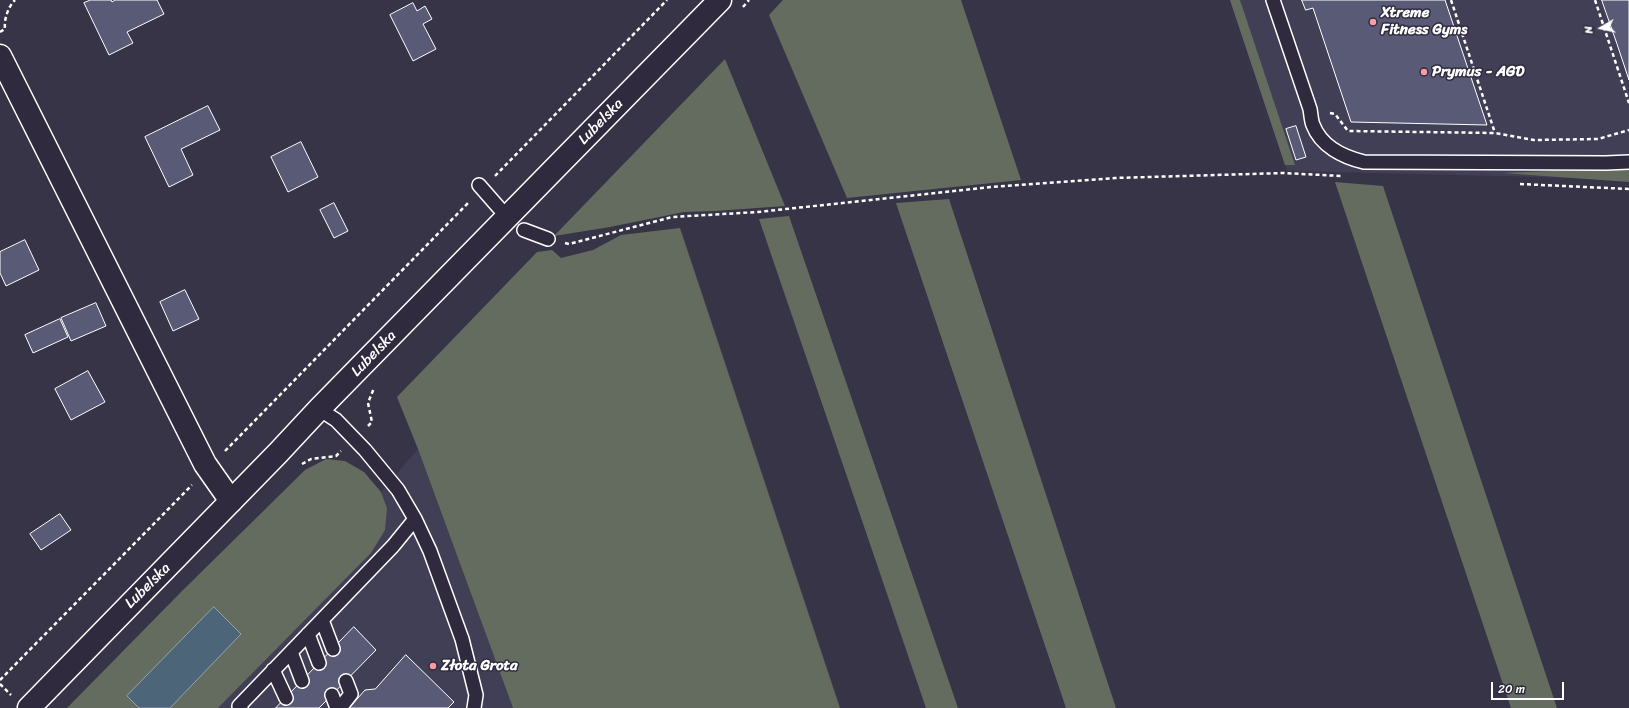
<!DOCTYPE html>
<meta charset="utf-8">
<style>
body{margin:0}
#map{position:relative;width:1629px;height:708px;overflow:hidden;background:#373448;font-family:Sriracha,sans-serif}
canvas{display:block}
.north{position:absolute;left:1581px;top:8px;width:40px;height:40px;-webkit-text-stroke:3px #2f2a3d;paint-order:stroke;rotate:261deg;font-size:11px;font-weight:700;line-height:16px;text-align:center;color:#fff}
.north::after{content:'';display:block;margin:auto;width:14px;height:18px;background:#fff;clip-path:polygon(50% 0,100% 100%,50% 72%,0 100%)}
.scale{position:absolute;left:1491px;top:682px;width:73px;height:18px;box-sizing:border-box;border:2px solid #fff;border-top:0;padding-left:5px;font-size:12px;line-height:14px;white-space:nowrap;color:#fff;-webkit-text-stroke:3px #2f2a3d;paint-order:stroke}
</style>
<div id="map">
<canvas width="1629" height="708"></canvas>
<div class="north">N</div>
<div class="scale">20 m</div>
</div>
<script>
const context = document.querySelector('canvas').getContext('2d');
context.lineJoin = 'round';
function paint(path, color) {
  context.fillStyle = color;
  context.fill(path, 'evenodd');
}
function trace(path, color, width, dash) {
  context.strokeStyle = color;
  context.lineWidth = width;
  context.lineCap = dash ? 'butt' : 'round';
  context.setLineDash(dash || []);
  context.stroke(path);
}
function drawText(font, color, halo, rows, align = 'center') {
  context.font = font + ' Sriracha,sans-serif';
  context.lineWidth = 3;
  context.setLineDash([]);
  context.textBaseline = 'middle';
  context.strokeStyle = halo;
  context.fillStyle = color;
  for (const [text, x, y, turn = 0] of rows) {
    context.save();
    context.translate(x, y);
    context.rotate((+turn || 0) * Math.PI / 180);
    context.textAlign = isNaN(turn) ? turn : align;
    if (halo) context.strokeText(text, 0, 0);
    context.fillText(text, 0, 0);
    context.restore();
  }
}
paint(new Path2D(`
 M1230,0H1629V180L1543,177L1287,171Z
 M418,449L513,708H218L371,553L387,508L381,492Z`), '#413f56');
paint(new Path2D(`
 M783,0H961L1021,180L847,198L769,15Z
 M1230,0H1240L1295,165H1285Z
 M725,59L785,206L715,211L684,212L610,227L554,236Z
 M1629,168V182L1502,173Z
 M1335,182L1383,186L1557,708H1511Z
 M949,199L1116,708H1066L896,203Z
 M789,216L958,708H926L759,219Z
 M680,228L840,708H513L418,449L397,397L537,252L552,250L561,258L593,250L621,235Z
 M326,459L345,461L364,472L381,492L387,508L385,530L371,553L218,708H67L182,591L305,470Z`), '#646c5f');
const water = new Path2D(`
 M214,607L241,634L170,708H139L127,696Z`);
paint(water, '#4d6578');
trace(water, '#94a3ae', 1);
const building = new Path2D(`
 M91,0H111L112,2L115,0H157L164,14L127,32L133,43L109,55L84,3Z
 M1302,0H1445L1487,125L1351,122L1313,8L1306,10Z
 M1602,0H1629V80L1617,44Z
 M413,3L417,11L425,6L432,19L423,24L436,49L413,61L390,15Z
 M208,106L220,130L181,149L193,175L169,187L145,137Z
 M1296,126L1306,157L1296,160L1286,129Z
 M301,142L318,177L288,192L271,157Z
 M334,203L348,231L334,238L320,210Z
 M25,240L39,270L6,286L0,273V252Z
 M185,290L199,319L173,331L160,302Z
 M96,303L106,326L71,341L61,318Z
 M60,319L68,337L33,353L25,335Z
 M88,371L105,402L71,420L55,389Z
 M60,514L71,530L41,550L30,534Z
 M354,627L376,650L319,708H276Z
 M406,655L454,702L448,708H349L365,690L375,689Z`);
paint(building, '#585a76');
trace(building, '#fff', 1);
const service = new Path2D(`
 M1273,0L1310,109C1311,114 1311,120 1313,125C1321,146 1343,157 1364,162L1606,163L1629,162
 M479,185L507,217
 M524,230L548,239
 M319,409L336,420L365,450L398,490L415,519L430,551L462,639L476,695L474,708
 M322,620L333,649
 M308,634L319,663
 M291,652L302,681
 M273,670L286,698
 M332,695L337,708
 M241,708L239,706L393,546L415,519
 M340,708L351,694L346,681`);
const minor = new Path2D(`
 M0,56L205,464L231,501`);
const secondary = new Path2D(`
 M29,708L278,453L319,409L720,0`);
trace(service, '#fff', 16);
trace(minor, '#fff', 25);
trace(secondary, '#fff', 25);
trace(new Path2D(`
 M1451,0L1495,133
 M1595,0L1629,103
 M743,7L749,0
 M0,32L5,29C4,19 8,7 15,0
 M1330,113L1335,114L1348,131L1495,133L1534,140L1598,139L1629,130
 M495,176L667,0
 M1520,184L1629,189
 M565,243L569,244L672,217L758,212L992,187L1115,178L1284,173L1341,176
 M368,426L372,422L368,403L374,388
 M225,451L469,202
 M302,464L311,459L336,456L341,451
 M0,680L192,485
 M0,684L11,695`), '#fff', 2.5, [4, 3]);
trace(service, '#2f2a3d', 13);
trace(minor, '#2f2a3d', 22);
trace(secondary, '#2f2a3d', 22);
for (const [x, y, r, color] of [
 [1373,22,4,"#ff9aa2"],
 [1424,72,4,"#ff9aa2"],
 [433,666,4,"#ff9aa2"]
]) {
  const dot = new Path2D();
  dot.arc(x, y, r, 0, 2 * Math.PI);
  context.fillStyle = color;
  context.fill(dot);
  trace(dot, '#2f2a3d', 1.5);
}
drawText('bold 15px', '#fff', '#2f2a3d', [
 ["Xtreme",1381,13],
 ["Fitness Gyms",1381,30],
 ["Prymus - AGD",1432,72],
 ["Złota Grota",441,666]
], 'left');
drawText('15px', '#fff', '#2f2a3d', [
 ["Lubelska",601,122,-46],
 ["Lubelska",374,354,-46],
 ["Lubelska",148,586,-45]
]);
</script>
